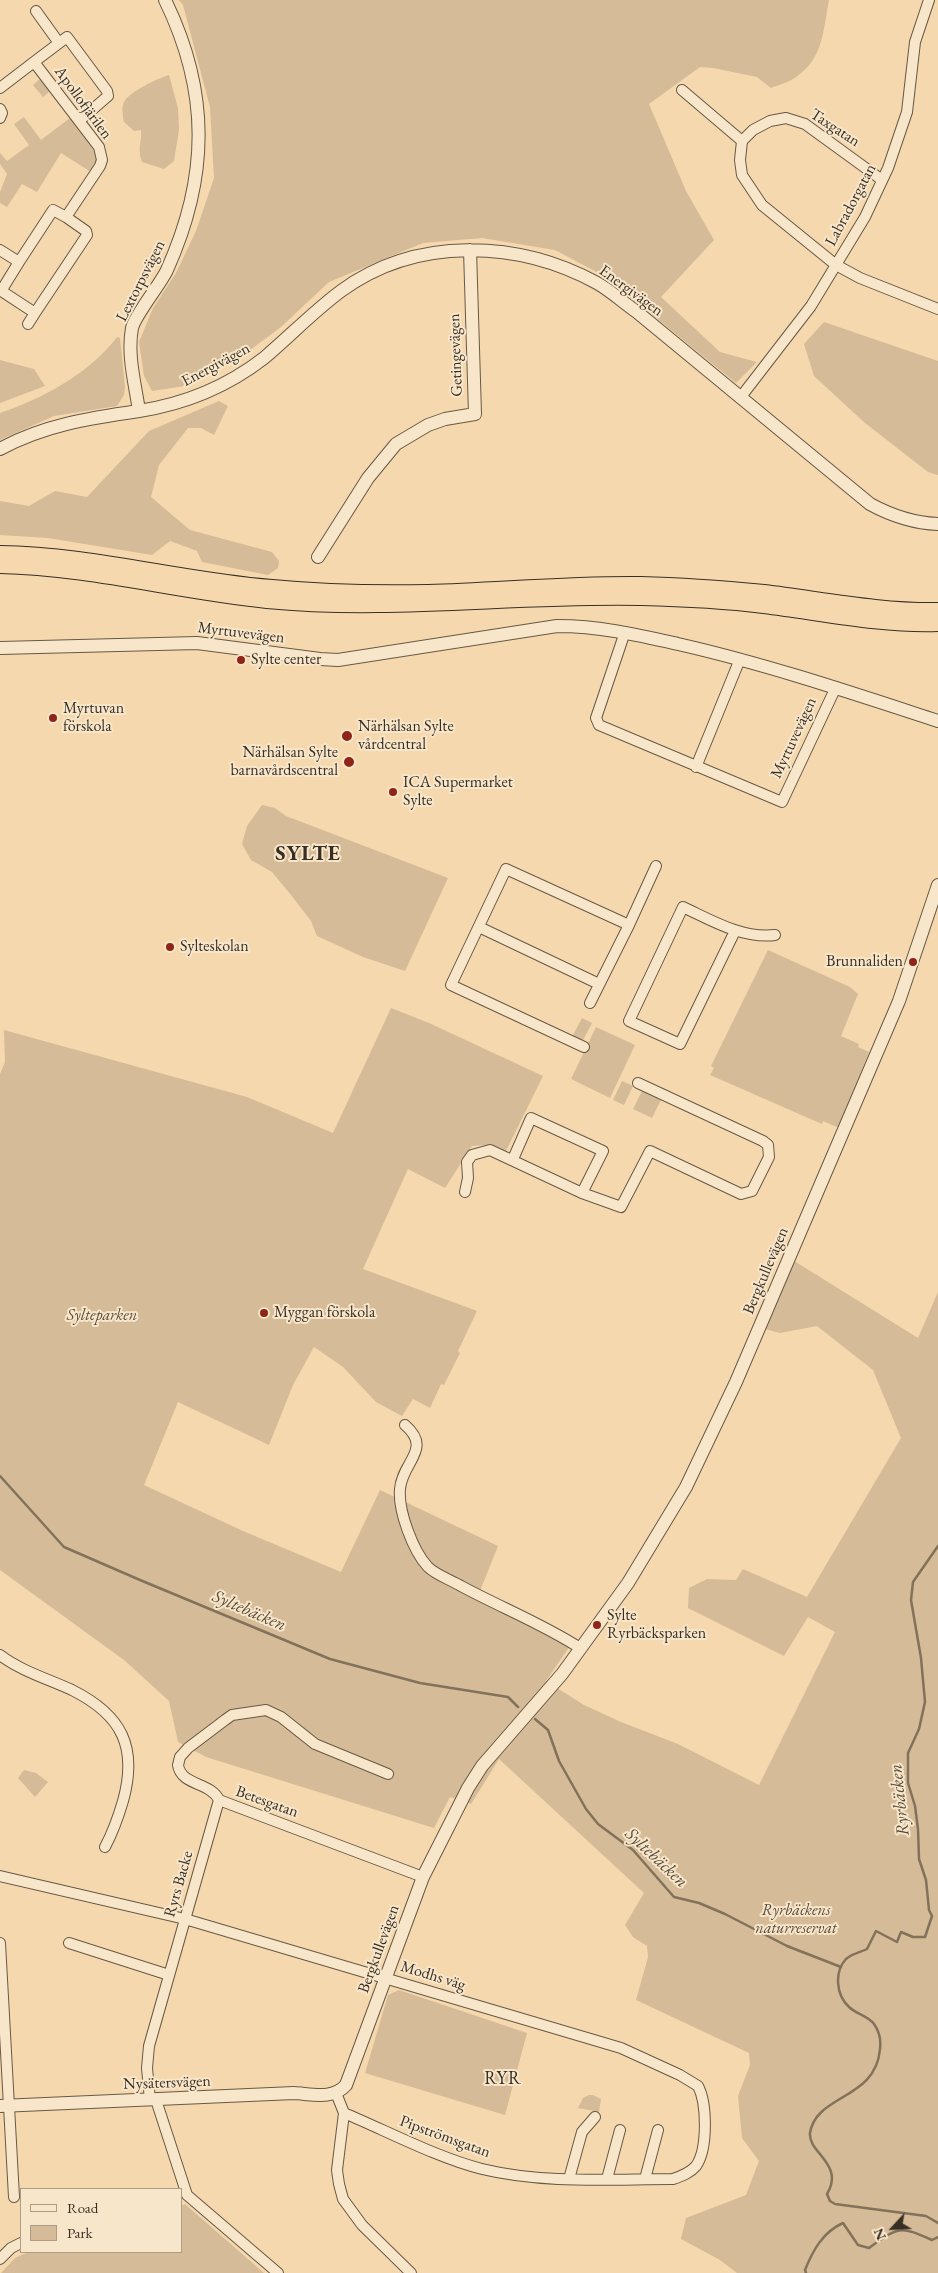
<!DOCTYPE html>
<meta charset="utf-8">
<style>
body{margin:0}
#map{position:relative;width:938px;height:2273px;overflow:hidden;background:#f5d8ae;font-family:"EB Garamond",serif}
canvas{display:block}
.legend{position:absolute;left:20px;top:2188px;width:162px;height:65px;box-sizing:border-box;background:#f8e6ca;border:1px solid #ab9d88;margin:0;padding:6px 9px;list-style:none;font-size:15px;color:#382f24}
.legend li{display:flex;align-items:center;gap:10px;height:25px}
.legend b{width:25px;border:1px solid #ab9d88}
.north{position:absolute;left:868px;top:2203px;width:50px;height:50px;-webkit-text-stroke:4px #f8e6ca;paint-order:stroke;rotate:245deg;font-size:14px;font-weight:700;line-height:20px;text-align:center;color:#382f24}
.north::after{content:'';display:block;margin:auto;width:18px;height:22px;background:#382f24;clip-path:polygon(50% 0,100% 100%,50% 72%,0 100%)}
</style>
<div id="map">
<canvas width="938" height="2273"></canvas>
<ul class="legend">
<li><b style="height:6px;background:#f8e6ca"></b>Road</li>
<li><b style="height:14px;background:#d5bb97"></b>Park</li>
</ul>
<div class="north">N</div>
</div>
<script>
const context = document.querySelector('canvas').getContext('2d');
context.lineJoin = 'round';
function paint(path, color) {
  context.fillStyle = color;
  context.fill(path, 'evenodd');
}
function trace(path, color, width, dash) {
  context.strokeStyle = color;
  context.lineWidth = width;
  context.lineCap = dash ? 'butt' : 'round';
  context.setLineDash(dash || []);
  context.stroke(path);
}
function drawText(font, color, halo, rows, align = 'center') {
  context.font = font + ' "EB Garamond",serif';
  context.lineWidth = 4;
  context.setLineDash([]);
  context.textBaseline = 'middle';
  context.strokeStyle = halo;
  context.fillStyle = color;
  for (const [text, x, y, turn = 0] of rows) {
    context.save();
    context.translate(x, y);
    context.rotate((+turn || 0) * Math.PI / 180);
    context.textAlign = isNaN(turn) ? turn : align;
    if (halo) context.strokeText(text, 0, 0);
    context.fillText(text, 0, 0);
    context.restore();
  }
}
paint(new Path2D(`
 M179,0H829C823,30 824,58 796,77C789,82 779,85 771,88L757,77L713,68L700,67L649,104L686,191L714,240L661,297L720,352L757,362L736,383L606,277L555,250L482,238L423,243L329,282L281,327L234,362L185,386L152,391L144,376L139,342L153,308L176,273L196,231L214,178L210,107L183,5Z
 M169,75L178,108L179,130L174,161L164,169L142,162C137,147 142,144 141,130L134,131L124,122C123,116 121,108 124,102C130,91 157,79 169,75Z
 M40,79L50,91L43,97L33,85Z
 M24,117L41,140L70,118L100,159L91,172L61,153L37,192L22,184L7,207L0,203V192L7,174L0,164V153L7,161L29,145L14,124Z
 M824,322L938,361V475L928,472L865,423L814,376L804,344Z
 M117,337L120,338L125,387L124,395L117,406L54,416L0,440V413C42,399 90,373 117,337Z
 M0,360L34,369L45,386L0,403Z
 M219,401L228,406L214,435L201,428H188L159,465L151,497L190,530L272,552L279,561L278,568L268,575L202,562L197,551L170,541L152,555L48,538L0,535V501L29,506L55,491L87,497L149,431Z
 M262,805L275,808L286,816L448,878L405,971L363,957L317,936L311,921L291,895L272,872L251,860L242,844L247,826Z
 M768,950L850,987L858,994L841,1036L859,1044L858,1047L869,1052L839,1128L823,1121L822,1124L710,1075L714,1068L711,1066Z
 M391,1008L429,1023L543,1076L505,1153L487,1145L472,1146L445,1188L408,1169L363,1269L477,1311L458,1351L460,1353L444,1385L441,1384L430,1408L413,1399L402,1416L376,1402L343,1367L314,1347L293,1385L269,1445L178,1402L144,1485L243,1531L341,1572L380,1490L498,1546L480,1591L574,1640L546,1681L584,1705L621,1722L678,1744L759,1785L835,1632L808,1617L784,1656L688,1608L689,1588L707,1579L736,1580L743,1569L807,1597L901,1438L873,1370L817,1326L780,1333L765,1329L791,1259L918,1338L938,1292V2273H737L720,2260L681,2239L686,2218L746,2195L759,2161L742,2138L738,2096L750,2065L749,2053L636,2000L648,1957L647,1946L633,1937L625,1925L644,1893L499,1759L471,1804L450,1797L434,1828L206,1757L178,1742L169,1701L124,1660L0,1570V1074L5,1062L4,1030L247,1097L333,1133Z
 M582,1018L592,1023L582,1042L572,1037Z
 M596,1027L635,1045L610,1098L571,1079Z
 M622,1081L633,1086L624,1105L613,1100Z
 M642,1091L661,1100L652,1118L633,1109Z
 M24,1770L36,1773L48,1782L35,1797L18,1778Z
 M399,1990L527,2033L505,2115L365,2073L388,1995Z
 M589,2095H593L601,2099L599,2112L578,2108L583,2098Z
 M185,2204L264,2273H1L15,2258L28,2252H181V2206Z`), '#d5bb97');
trace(new Path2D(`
 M0,1476L64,1547L140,1580L330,1659L420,1683L508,1697L518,1707
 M938,1546L913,1582L911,1600L921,1658L925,1702L919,1729L908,1753V1783L915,1806L918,1829L919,1859L926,1880L929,1910L932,1916L925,1937H913L901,1932L897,1942L876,1931L867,1949C861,1952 851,1954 846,1959C834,1972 836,1995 849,2007C856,2014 868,2016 874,2024C879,2031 881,2041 880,2049C876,2100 816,2094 810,2133C808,2153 845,2164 827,2194L830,2201L835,2204L926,2216L938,2223
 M535,1719L548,1730L559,1761L586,1809L598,1824L633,1850L674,1897L699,1903L725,1914L787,1946L841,1967
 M806,2273L805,2270C813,2250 823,2232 843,2223L858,2245L869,2248C898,2227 899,2225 932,2240L938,2237`), '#83725b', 2.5);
const minor = new Path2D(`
 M36,11L59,43
 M34,62L67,37L107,91L108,96L79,121
 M0,88L34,62L99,147L102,160L100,166L66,217L53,210L19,262L0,250
 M682,90L742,141
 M0,109L2,113L0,118
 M882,180L805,124L786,118L770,121L753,130L742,141L740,160L742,175L762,205L836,265L860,278L938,309
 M0,290L35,313L87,235L86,231L66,217
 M1,291L19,262
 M28,324L35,313
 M740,398L811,306L865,217L888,168L907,112L915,42L929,0
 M625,632L596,718L599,725L782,802L836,687
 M696,767L740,659
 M479,927L599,984
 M735,931L680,1044L629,1021L683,907C711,920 742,939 775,935
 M590,1003L629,925
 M584,1047L451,985L506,869L629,925L656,866
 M513,1159L531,1118L603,1151L582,1193
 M465,1192L468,1178L467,1162L472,1155L490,1150L582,1193L621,1207L650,1151L741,1194L752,1191L769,1157L768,1145L763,1141L638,1083
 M405,1425C433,1449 402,1462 400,1489C398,1511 413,1551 428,1567C436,1575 451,1580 461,1586C500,1607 543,1624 580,1648
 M0,1655C21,1671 48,1679 72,1690C122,1715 138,1747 123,1801C118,1818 113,1832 105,1847
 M388,1774L315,1744L281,1717L266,1710L232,1715L225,1720L188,1748L180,1757L178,1765C181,1786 211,1782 219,1800L423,1877
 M0,1876L185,1919L621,2048L680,2075L698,2086C707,2103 708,2149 696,2166C690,2173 682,2176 673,2179C610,2179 544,2184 482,2169C438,2158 387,2131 344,2113
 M0,1943L14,2197
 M69,1943L169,1975
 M336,2093L344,2113L337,2170L339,2184L343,2199L362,2225L411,2273
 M150,2100L147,2068L149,2046L219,1800
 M156,2100L187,2195L278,2273
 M569,2179L582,2132L595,2117
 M607,2179L620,2130
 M645,2179L658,2130
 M0,2259L11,2248L21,2243`);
const tertiary = new Path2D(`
 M139,411C184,404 228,386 264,358C290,336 314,311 341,291C416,236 518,240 597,283C611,291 624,303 637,312L870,504C892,516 913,523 938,524
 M0,449C44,425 90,418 139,411C135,383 127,355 132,328C135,315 160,285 167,270C209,177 210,92 165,0
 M318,557L368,478L396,444L428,425L445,419L475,414L470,250
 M0,648L197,643L320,659L338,660L557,626C599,626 638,635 678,644C766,664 852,693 938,721
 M0,2106L294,2093C312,2094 333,2100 346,2085L423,1877L468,1788L482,1766L562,1674L628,1583L686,1487L736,1382L899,1001L938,885`);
const trunk = new Path2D(`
 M0,554C92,555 181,581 272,588C324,593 376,594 428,593C499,591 570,584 641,585C682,586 723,589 764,593C822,600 880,612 938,611
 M0,565C90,567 178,591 267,600C392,612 516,594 641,597C682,598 723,600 764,605C821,612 880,625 938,623`);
trace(minor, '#675946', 12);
trace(tertiary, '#675946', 14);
trace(trunk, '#382f24', 18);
trace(minor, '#f8e6ca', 10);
trace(tertiary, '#f8e6ca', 12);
trace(trunk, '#f5d8ae', 16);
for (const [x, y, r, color] of [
 [241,660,5,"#8f2418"],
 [53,718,5,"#8f2418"],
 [347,736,6,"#8f2418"],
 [349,762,6,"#8f2418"],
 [393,792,5,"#8f2418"],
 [170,947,5,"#8f2418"],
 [913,962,5,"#8f2418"],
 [264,1313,5,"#8f2418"],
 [597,1625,5,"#8f2418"]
]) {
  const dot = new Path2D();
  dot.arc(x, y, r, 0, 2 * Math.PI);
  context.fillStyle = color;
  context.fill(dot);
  trace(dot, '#f8e6ca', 2);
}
drawText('16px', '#382f24', '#f8e6ca', [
 ["Apollofjärilen",83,103,54],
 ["Taxgatan",835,128,33],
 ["Labradorgatan",851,205,-62],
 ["Lextorpsvägen",141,281,-63],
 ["Energivägen",631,291,36],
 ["Getingevägen",456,355,-92],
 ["Energivägen",216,365,-28],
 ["Myrtuvevägen",241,633,7],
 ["Myrtuvevägen",794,738,-65],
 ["Bergkullevägen",766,1271,-67],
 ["Betesgatan",267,1802,20],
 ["Ryrs Backe",179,1884,-74],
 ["Bergkullevägen",379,1949,-70],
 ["Modhs väg",433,1976,17],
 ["Nysätersvägen",167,2083,-2],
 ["Pipströmsgatan",445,2137,20]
]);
drawText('16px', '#382f24', '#f8e6ca', [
 ["Sylte center",251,660],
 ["Myrtuvan",63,709],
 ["förskola",63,727],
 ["Närhälsan Sylte",358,727],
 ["vårdcentral",358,745],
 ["Närhälsan Sylte",338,753,"right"],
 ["barnavårdscentral",338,771,"right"],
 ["ICA Supermarket",403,783],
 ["Sylte",403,801],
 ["Sylteskolan",180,947],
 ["Brunnaliden",903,962,"right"],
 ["Myggan förskola",274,1313],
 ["Sylte",607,1616],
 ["Ryrbäcksparken",607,1634]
], 'left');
drawText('italic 16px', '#574b3b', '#f8e6ca', [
 ["Sylteparken",102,1316],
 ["Ryrbäckens",796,1911],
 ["naturreservat",796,1929]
]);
drawText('italic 18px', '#574b3b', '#f8e6ca', [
 ["Syltebäcken",249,1611,23],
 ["Ryrbäcken",900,1800,-96],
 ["Syltebäcken",656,1858,43]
]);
context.letterSpacing = '1px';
drawText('18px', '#382f24', '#f8e6ca', [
 ["RYR",503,2079]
]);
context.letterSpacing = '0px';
context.letterSpacing = '1px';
drawText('bold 21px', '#382f24', '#f8e6ca', [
 ["SYLTE",308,854]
]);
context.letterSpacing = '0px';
</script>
